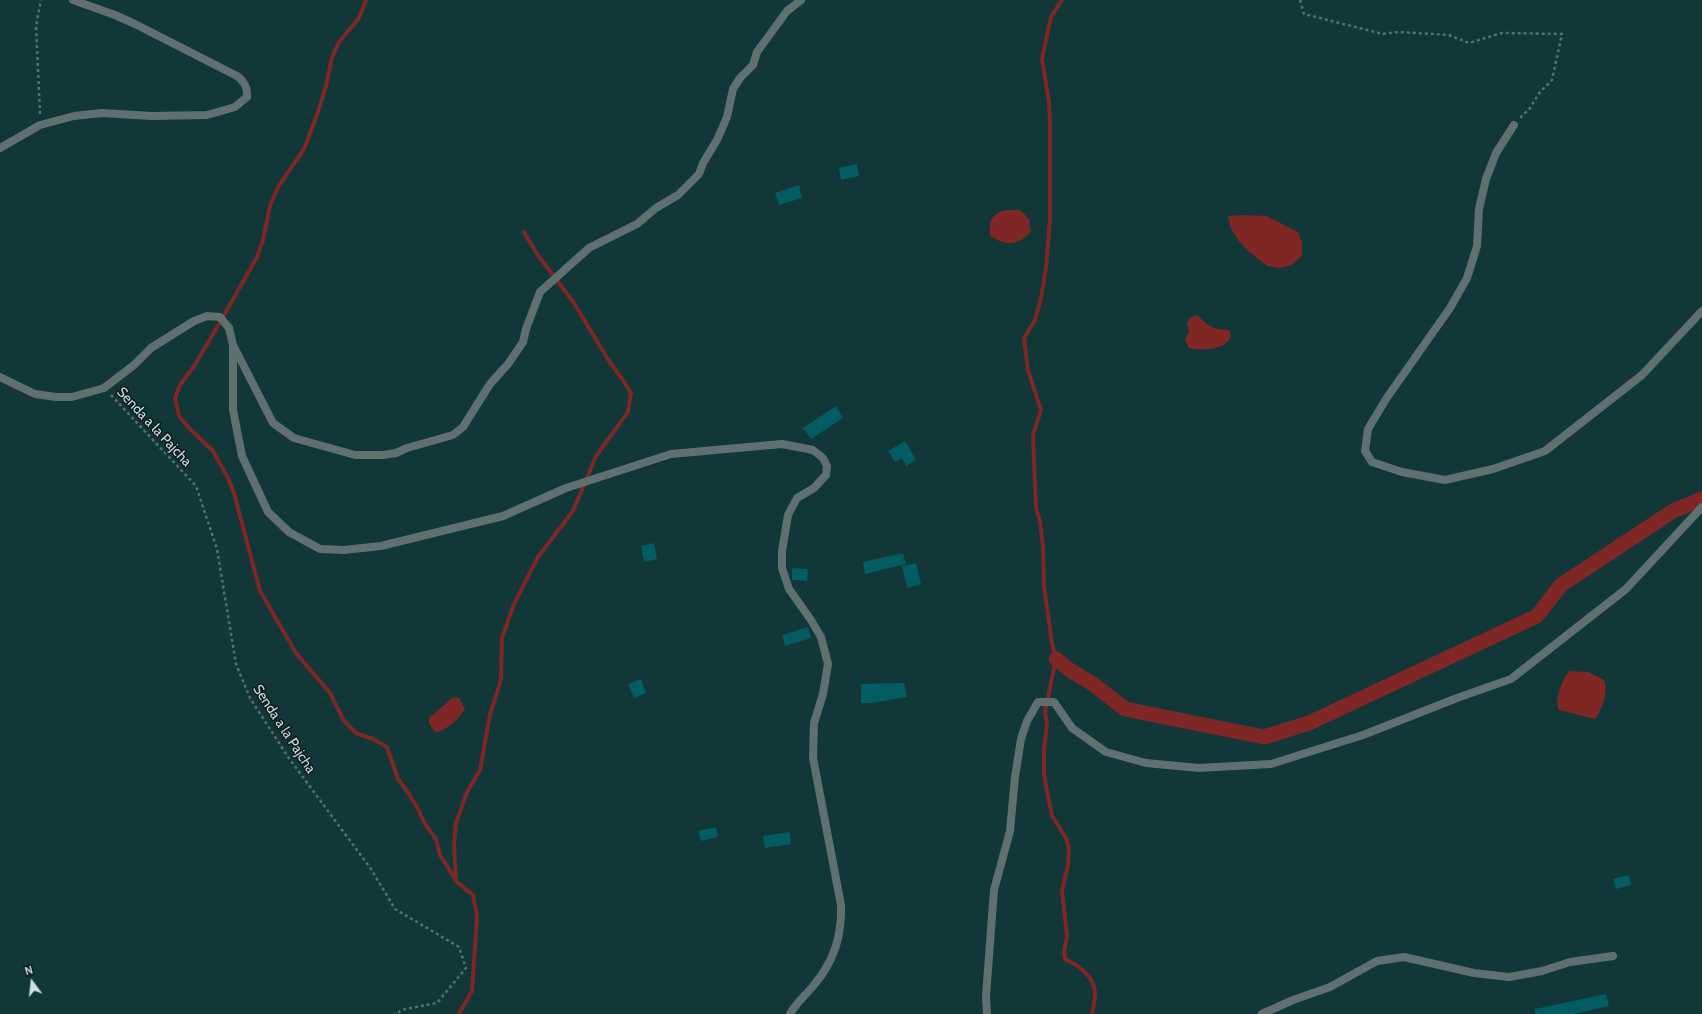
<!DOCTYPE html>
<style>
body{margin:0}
#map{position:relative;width:1702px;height:1014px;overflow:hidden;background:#113739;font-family:Cabin,sans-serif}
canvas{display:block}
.north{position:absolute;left:12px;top:962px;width:40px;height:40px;-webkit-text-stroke:3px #0c1b1c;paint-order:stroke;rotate:345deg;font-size:11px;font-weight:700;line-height:16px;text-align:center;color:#cce0e1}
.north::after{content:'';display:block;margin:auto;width:14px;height:18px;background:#cce0e1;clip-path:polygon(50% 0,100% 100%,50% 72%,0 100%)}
</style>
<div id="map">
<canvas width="1702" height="1014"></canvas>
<div class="north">N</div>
</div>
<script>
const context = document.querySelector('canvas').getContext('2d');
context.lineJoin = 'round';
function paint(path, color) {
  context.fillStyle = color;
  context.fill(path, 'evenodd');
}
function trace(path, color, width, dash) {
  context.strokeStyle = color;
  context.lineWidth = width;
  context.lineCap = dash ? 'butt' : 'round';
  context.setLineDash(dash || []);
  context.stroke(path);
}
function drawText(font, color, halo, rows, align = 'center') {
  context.font = font + ' Cabin,sans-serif';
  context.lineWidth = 3;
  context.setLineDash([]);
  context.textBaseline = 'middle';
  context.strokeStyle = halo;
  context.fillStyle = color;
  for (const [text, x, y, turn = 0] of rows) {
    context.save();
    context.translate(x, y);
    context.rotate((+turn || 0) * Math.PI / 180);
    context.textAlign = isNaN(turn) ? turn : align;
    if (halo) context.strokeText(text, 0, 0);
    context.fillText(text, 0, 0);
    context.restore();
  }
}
paint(new Path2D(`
 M1007,210H1020L1029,219L1031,231C1018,246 1007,246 991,237C987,222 992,213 1007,210Z
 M1244,215L1267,216L1298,232L1302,243V255L1292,265L1279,268L1267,266L1247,250L1239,241L1231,229L1228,216Z
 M1197,315C1210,326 1210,329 1229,330L1231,336C1227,350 1201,351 1189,348L1185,339L1189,332L1187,323L1191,317Z
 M1569,671L1588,672L1604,680C1609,692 1602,709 1595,719L1559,710C1554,698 1562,681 1569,671Z
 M453,697L459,698L465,709C460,718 445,732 435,732L429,723V718Z`), '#7e2724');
trace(new Path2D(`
 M366,0L359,18L339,42L332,57L326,86L317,115L304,149L278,187L270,206L263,240L257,257L215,331L194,366L180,385L175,398L179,416L188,427L213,451L228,478L234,493L260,591L296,653L330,693L344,721L356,733L373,739L387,747L398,779L407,791L418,809L425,824L436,839L440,855L457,882L473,895L477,916L472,991L459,1014
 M1062,0L1051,17L1042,59L1049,102L1050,124V220L1046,268L1041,298L1035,320L1024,338L1028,370L1041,410L1033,435L1036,508L1040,521L1043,547L1044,586L1052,643L1056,659L1045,711L1047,725L1044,749V775L1052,816L1066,838L1069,849L1068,865L1062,891L1067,936L1064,952L1065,959C1079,966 1093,975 1095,992C1096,999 1093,1007 1092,1014
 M456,880L454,843L456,823L467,792L480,770L490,715L501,679L502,638L514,604L538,557L573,511L596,456L628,412L631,393L620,376L609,361L574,303L537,254L524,232`), '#7e2724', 4);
trace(new Path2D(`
 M1056,659L1071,671L1093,684L1125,709L1264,737L1309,723L1537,616L1561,585L1673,511L1702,499`), '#7e2724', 15);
paint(new Path2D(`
 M857,164L859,176L841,180L839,168Z
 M799,185L802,198L779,205L775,193Z
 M836,406L843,418L811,439L803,428Z
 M905,441L916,460L906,466L902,458L895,462L888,451Z
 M654,543L657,559L644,562L641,546Z
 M903,553L906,564L865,574L863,562Z
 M916,563L921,584L907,588L902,566Z
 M792,568L808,569L807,581L792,580Z
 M808,627L811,638L785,646L782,635Z
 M641,679L646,693L634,698L628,684Z
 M904,683L907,697L871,703H861V684Z
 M716,827L718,837L701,841L698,831Z
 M790,832L791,844L765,848L763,836Z
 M1629,875L1631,885L1616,889L1613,879Z
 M1606,994L1609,1006L1574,1014H1535V1009Z`), '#025c61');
trace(new Path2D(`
 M1300,0L1304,14L1383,34L1398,32L1449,35L1469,43L1502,33L1562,34L1552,80L1540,92L1530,108L1520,118
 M40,114L36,26L41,0
 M111,395L196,486L217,549L236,664L250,698L288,757L371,869L395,909L459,947L466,968L437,1003L405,1009L394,1014`), '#517173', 2.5, [3, 3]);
trace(new Path2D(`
 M1514,125L1496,153L1486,179L1479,209L1477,246L1467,278L1450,308L1386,399L1368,429L1365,451L1372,462L1402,472L1445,480L1493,469L1545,451L1642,375L1702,311
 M0,148L40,125L74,116L102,113L152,116L207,115L235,107L247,97C248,88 244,81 237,76L135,24L115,15L73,0
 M234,347L273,423L294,438L355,455H383L396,453L407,448L453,435L463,427L490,384L508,364L523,342L526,329L540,292L589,248L637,224L656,208L678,195L699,174L703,163L717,140L727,117L733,89L740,78L753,65L757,52L787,11L801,0
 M0,377L35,394L56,397H72L104,388L134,365L151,348L194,321L207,316L220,317L229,328L233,345V410L242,456L268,512L289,532L320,549L344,550L381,546L503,516L566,488L671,454L782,444L813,450L823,458L827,466L826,475L814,488L797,498L788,515L782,551V568L789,589L811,620L821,637L828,664L823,694L814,723L813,758L841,905C842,936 834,961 814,985C806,995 796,1003 790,1014
 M987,1014L986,996L994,890L1010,831L1015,777L1021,739L1027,721L1038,702H1054L1072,728L1106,752L1146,763L1199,768L1271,764L1363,735L1457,698L1511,679L1626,589L1702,507
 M1262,1014L1293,1000L1330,987L1377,961L1404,957L1474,973L1509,977L1542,971L1570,962L1613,956`), '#607071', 8);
drawText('14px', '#cce0e1', '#0c1b1c', [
 ["Senda a la Pajcha",154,427,47],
 ["Senda a la Pajcha",284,729,57]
]);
</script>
